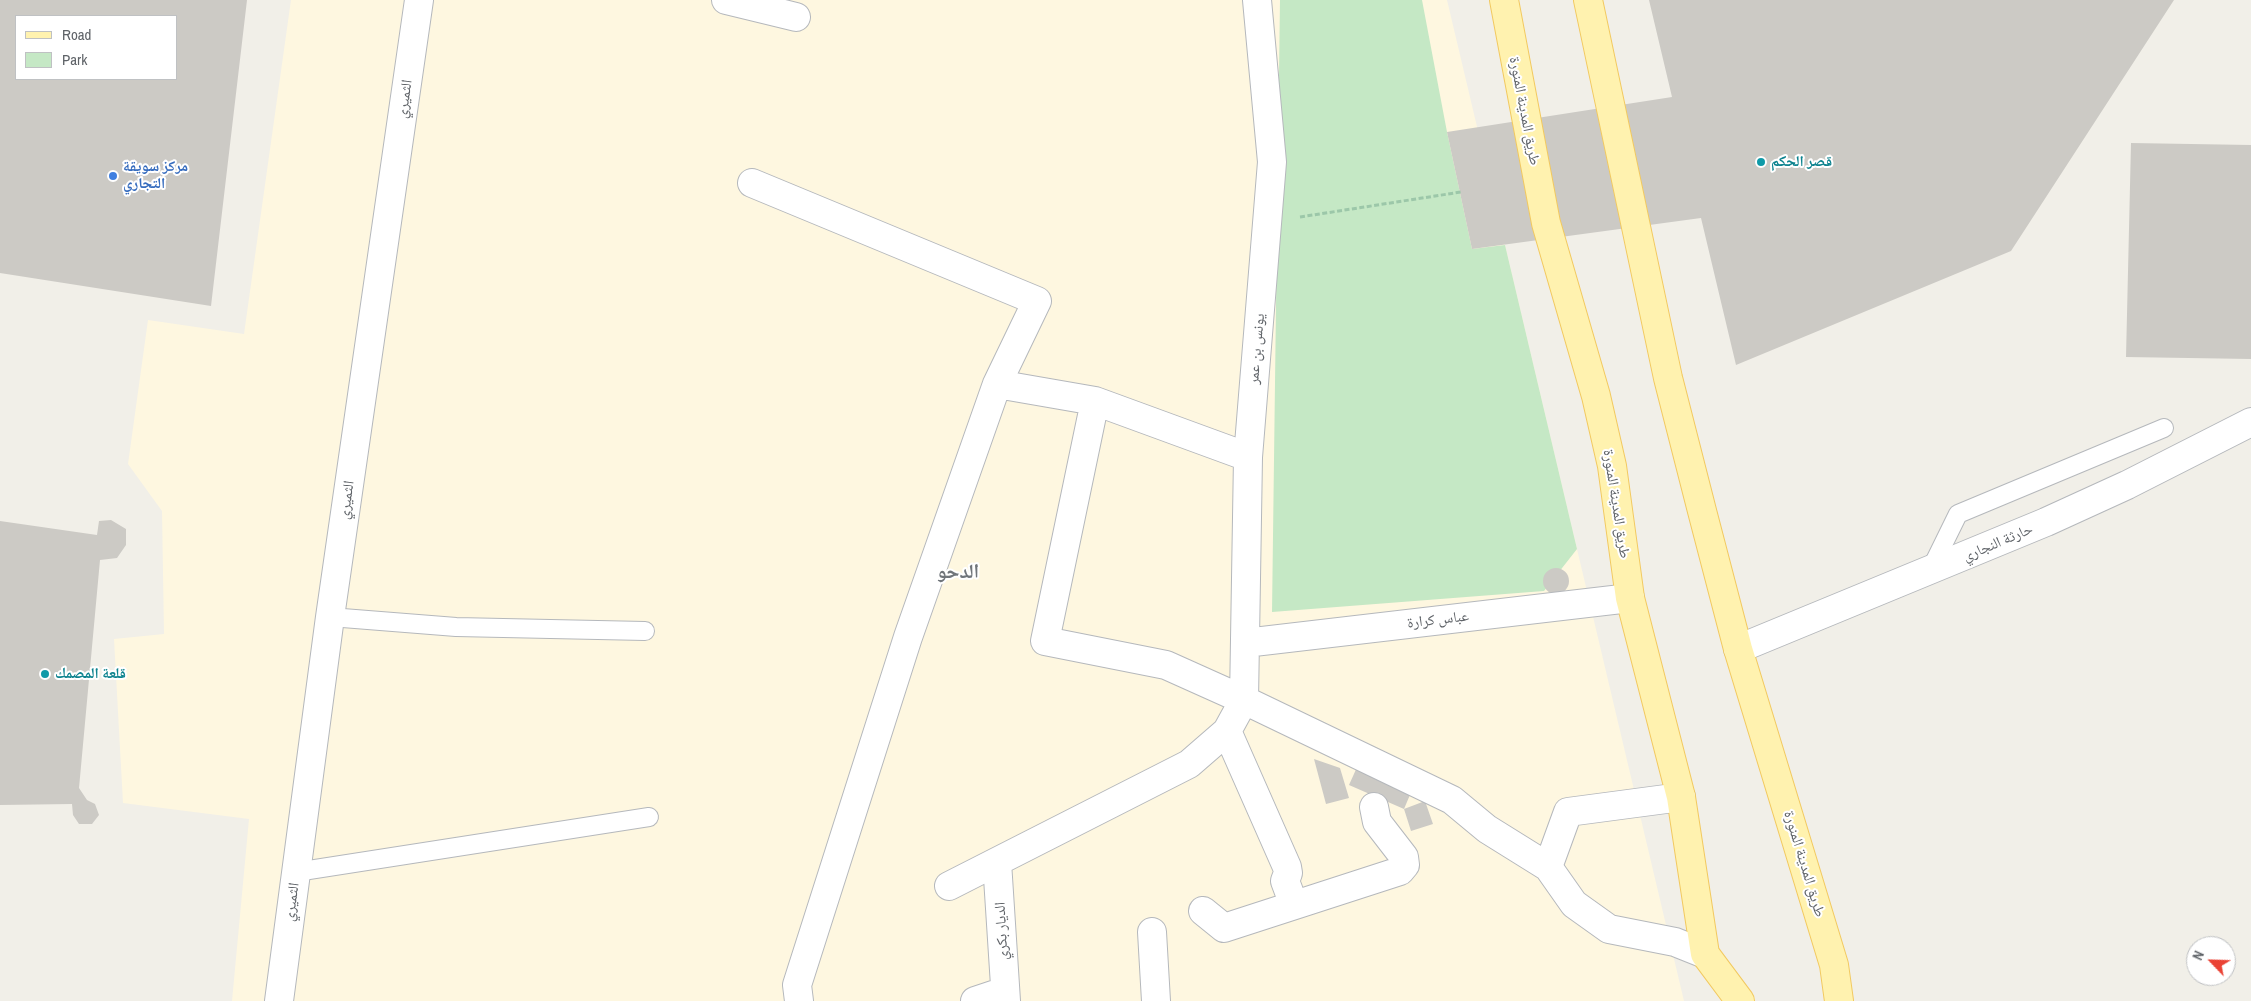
<!DOCTYPE html>
<meta charset="utf-8">
<style>
body{margin:0}
#map{position:relative;width:2251px;height:1001px;overflow:hidden;background:#f1efe8;font-family:"Archivo Narrow",sans-serif}
canvas{display:block}
.legend{position:absolute;left:15px;top:15px;width:162px;height:65px;box-sizing:border-box;background:#fff;border:1px solid #bfc1c3;margin:0;padding:6px 9px;list-style:none;font-size:15px;color:#5f6368}
.legend li{display:flex;align-items:center;gap:10px;height:25px}
.legend b{width:25px;border:1px solid #bfc1c3}
.north{position:absolute;left:2186px;top:936px;width:50px;height:50px;box-sizing:border-box;background:#fff;border:1px solid #bfc1c3;border-radius:50%;rotate:294deg;font-size:14px;font-weight:700;line-height:20px;text-align:center;color:#5f6368}
.north::after{content:'';display:block;margin:auto;width:18px;height:22px;background:#ea4335;clip-path:polygon(50% 0,100% 100%,50% 72%,0 100%)}
</style>
<div id="map">
<canvas width="2251" height="1001"></canvas>
<ul class="legend">
<li><b style="height:6px;background:#fff2af"></b>Road</li>
<li><b style="height:14px;background:#c5e8c5"></b>Park</li>
</ul>
<div class="north">N</div>
</div>
<script>
const context = document.querySelector('canvas').getContext('2d');
context.lineJoin = 'round';
function paint(path, color) {
  context.fillStyle = color;
  context.fill(path, 'evenodd');
}
function trace(path, color, width, dash) {
  context.strokeStyle = color;
  context.lineWidth = width;
  context.lineCap = dash ? 'butt' : 'round';
  context.setLineDash(dash || []);
  context.stroke(path);
}
function drawText(font, color, halo, rows, align = 'center') {
  context.font = font + ' "Archivo Narrow","Noto Naskh Arabic",sans-serif';
  context.lineWidth = 4;
  context.setLineDash([]);
  context.textBaseline = 'middle';
  context.strokeStyle = halo;
  context.fillStyle = color;
  for (const [text, x, y, turn = 0] of rows) {
    context.save();
    context.translate(x, y);
    context.rotate((+turn || 0) * Math.PI / 180);
    context.textAlign = isNaN(turn) ? turn : align;
    if (halo) context.strokeText(text, 0, 0);
    context.fillText(text, 0, 0);
    context.restore();
  }
}
paint(new Path2D(`
 M291,0H1447L1684,1001H232L249,819L123,803L114,639L164,634L162,511L128,464L148,320L244,334Z`), '#fef7e0');
paint(new Path2D(`
 M1280,0H1422L1447,132L1472,249L1505,245L1577,549L1544,591L1272,612Z`), '#c5e8c5');
paint(new Path2D(`
 M0,0H247L211,306L0,273ZM16,16H176V79H16Z
 M1649,0H2174L2011,251L1736,365L1701,218L1472,249L1447,132L1672,97Z
 M2131,143L2251,145V359L2126,357Z
 M111,520L126,529V545L117,558L100,560L79,788L87,800L95,804L99,815L92,824H79L73,815L72,804L0,805V521L97,535L99,521Z
 M1543 581a13 13 0 1 1 26 0a13 13 0 1 1-26 0Z
 M1314,759L1340,768L1349,798L1326,804Z
 M1358,765L1412,790L1404,809L1349,785Z
 M1425,801L1433,824L1411,831L1404,809Z`), '#cccac5');
const lane = new Path2D(`
 M1930,571L1958,514L2164,428
 M330,617L456,627L645,631
 M296,872L649,817`);
const street = new Path2D(`
 M726,0L796,17
 M752,183L1037,301L997,384L908,637L797,985L799,1001
 M997,384L1095,401L1248,457
 M1095,401L1045,641L1166,665L1244,700L1452,800L1487,829L1548,867L1574,904L1609,929L1675,942L1705,954
 M1245,643L1630,598
 M1738,649L2046,522L2127,485L2251,422
 M1227,731L1287,867L1288,873L1285,881L1294,905
 M997,862L1006,1001
 M1548,867L1568,812L1681,797
 M949,886L1189,764L1227,731L1244,700L1248,457L1272,162L1257,0
 M1203,911L1224,928L1400,871L1405,865L1404,857L1377,822L1374,807
 M1152,932L1156,1001
 M279,1001L330,617L419,0
 M975,1001L1005,991`);
const primary = new Path2D(`
 M1504,0L1546,223L1596,396L1612,466L1630,598L1681,797L1705,954L1740,1001
 M1588,0L1668,378L1702,511L1738,649L1834,965L1839,1001`);
trace(lane, '#b5b8bc', 20);
trace(street, '#b5b8bc', 30);
trace(primary, '#f2c960', 30);
trace(new Path2D(`
 M1300,217L1461,192`), '#9cc7a9', 3, [5, 2.5]);
trace(lane, '#fff', 18);
trace(street, '#fff', 28);
trace(primary, '#fff2af', 28);
for (const [x, y, r, color] of [
 [1761,162,5,"#0f9aa8"],
 [113,176,5,"#3f7fe0"],
 [45,674,5,"#0f9aa8"]
]) {
  const dot = new Path2D();
  dot.arc(x, y, r, 0, 2 * Math.PI);
  context.fillStyle = color;
  context.fill(dot);
  trace(dot, '#fff', 2);
}
drawText('15px', '#5f6368', '#fff', [
 ["الثميري",405,99,-82],
 ["طريق المدينة المنورة",1524,111,79],
 ["يونس بن عمر",1257,349,-85],
 ["الثميري",347,500,-82],
 ["طريق المدينة المنورة",1616,504,81],
 ["حارثة النجاري",1998,543,-23],
 ["عباس كرارة",1438,620,-7],
 ["طريق المدينة المنورة",1804,864,73],
 ["الثميري",292,902,-82],
 ["الديار بكري",1002,931,-93]
]);
drawText('bold 15px', '#0d838f', '#fff', [
 ["قصر الحكم",1771,162],
 ["قلعة المصمك",55,674]
], 'left');
drawText('bold 15px', '#366cbe', '#fff', [
 ["مركز سويقة",123,167],
 ["التجاري",123,184]
], 'left');
drawText('bold 20px', '#70757a', '#fff', [
 ["الدحو",958,573]
]);
</script>
